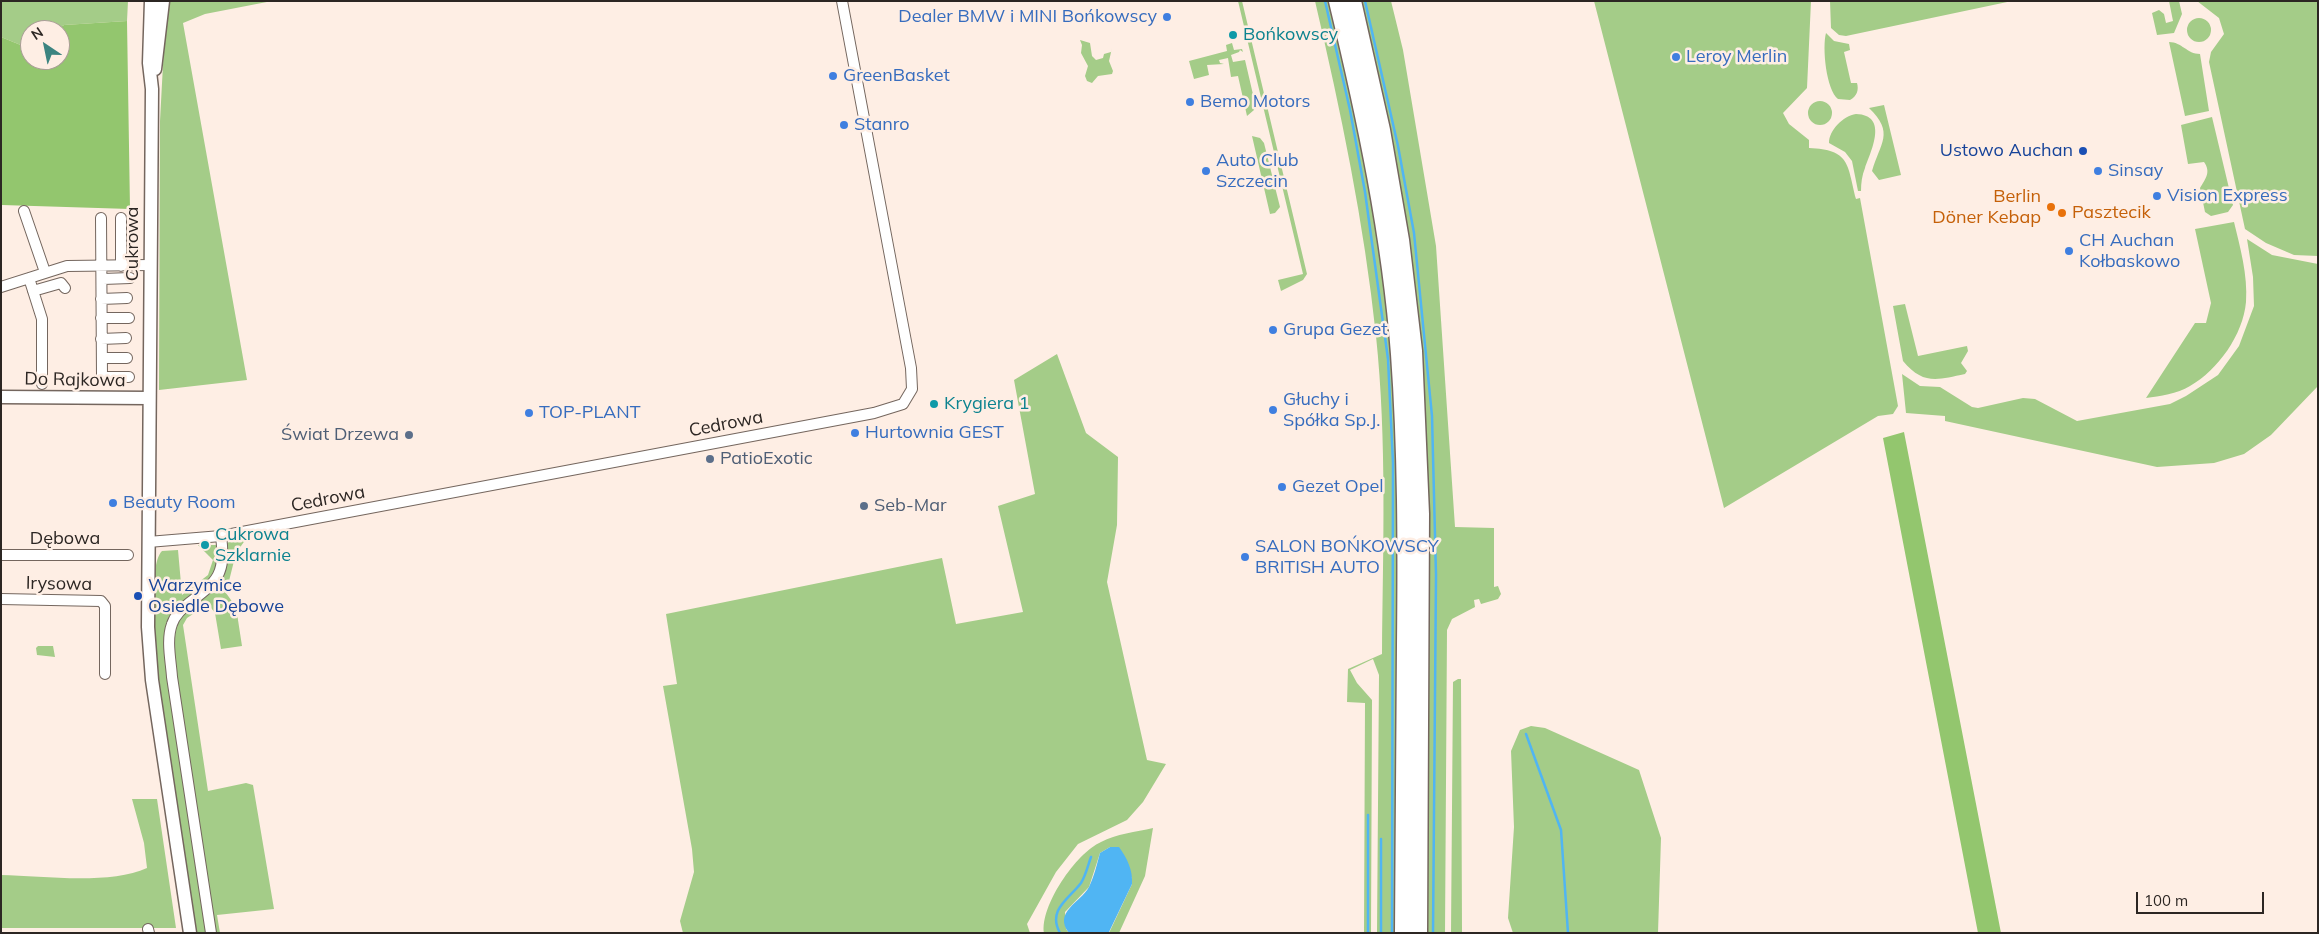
<!DOCTYPE html>
<meta charset="utf-8">
<style>
body{margin:0}
#map{position:relative;width:2319px;height:934px;overflow:hidden;background:#feeee4;font-family:Mulish,sans-serif}
canvas{display:block}
.frame{position:absolute;inset:0;border:2px solid #2c2623;pointer-events:none}
.north{position:absolute;left:20px;top:20px;width:50px;height:50px;box-sizing:border-box;background:#feeee4;border:1px solid #aa9e97;border-radius:50%;rotate:326deg;font-size:14px;font-weight:700;line-height:20px;text-align:center;color:#2c2623}
.north::after{content:'';display:block;margin:auto;width:18px;height:22px;background:#3c8480;clip-path:polygon(50% 0,100% 100%,50% 72%,0 100%)}
.scale{position:absolute;left:2136px;top:892px;width:128px;height:22px;box-sizing:border-box;border:2px solid #2c2623;border-top:0;padding-left:6px;font-size:15px;line-height:18px;white-space:nowrap;color:#2c2623;-webkit-text-stroke:4px #feeee4;paint-order:stroke}
</style>
<div id="map">
<canvas width="2319" height="934"></canvas>
<div class="frame"></div>
<div class="north">N</div>
<div class="scale">100 m</div>
</div>
<script>
const context = document.querySelector('canvas').getContext('2d');
context.lineJoin = 'round';
function paint(path, color) {
  context.fillStyle = color;
  context.fill(path, 'evenodd');
}
function trace(path, color, width, dash) {
  context.strokeStyle = color;
  context.lineWidth = width;
  context.lineCap = dash ? 'butt' : 'round';
  context.setLineDash(dash || []);
  context.stroke(path);
}
function drawText(font, color, halo, rows, align = 'center') {
  context.font = font + ' Mulish,sans-serif';
  context.lineWidth = 5;
  context.setLineDash([]);
  context.textBaseline = 'middle';
  context.strokeStyle = halo;
  context.fillStyle = color;
  for (const [text, x, y, turn = 0] of rows) {
    context.save();
    context.translate(x, y);
    context.rotate((+turn || 0) * Math.PI / 180);
    context.textAlign = isNaN(turn) ? turn : align;
    if (halo) context.strokeText(text, 0, 0);
    context.fillText(text, 0, 0);
    context.restore();
  }
}
paint(new Path2D(`
 M1,1H128L127,21L64,25L56,30H30V47L28,48L1,37Z
 M170,1H272L205,14L183,23L247,380L159,390L160,121L165,27Z
 M1238,1H1242L1307,274L1303,280L1281,291L1278,280L1303,274Z
 M1315,1H1331L1360,126L1390,316L1400,500L1397,933H1377L1379,675L1373,659L1350,670L1357,683L1372,700L1371,933H1364L1365,703L1347,702L1348,669L1382,654C1383,548 1387,441 1376,336C1364,223 1341,112 1315,1Z
 M1360,1H1391L1403,50L1436,246L1455,527L1494,528V587L1498,586L1501,594L1498,599L1481,604L1479,599L1474,600L1475,607L1452,619L1447,630L1445,933H1425L1427,659Z
 M1594,1H1811L1807,88L1783,113L1789,124L1809,140V148C1850,150 1847,163 1856,199L1860,198L1898,406L1893,414L1878,416L1724,508Z
 M1830,1H2012L1846,36L1839,35L1831,28Z
 M2169,1H2179L2182,14L2174,33L2157,35L2152,13L2159,10L2164,14L2166,23L2173,21Z
 M2197,1H2318V256L2294,255L2266,243L2245,229L2209,62L2211,52L2224,34L2219,18Z
 M2187 30a12 12 0 1 1 24 0a12 12 0 1 1-24 0Z
 M1826,33L1834,41L1849,44L1850,50L1844,52L1851,83H1857C1859,90 1857,96 1850,100L1838,99C1826,90 1822,47 1826,33Z
 M1080,40L1090,43L1092,56L1096,60L1103,58L1104,54L1111,52L1112,48L1109,61L1113,71L1112,74L1098,76L1092,83L1087,81L1085,76L1088,66L1081,53L1082,45Z
 M2169,42C2182,42 2187,54 2200,54L2209,111L2185,116Z
 M1232,43L1234,50L1242,49L1243,52L1240,50L1239,52L1231,55L1233,62L1245,60L1255,103L1254,110L1247,116L1238,76L1231,77L1228,58L1219,60L1220,63L1224,64L1207,65L1209,75L1194,79L1189,61L1227,51L1226,45Z
 M1808 113a12 12 0 1 1 24 0a12 12 0 1 1-24 0Z
 M1884,105L1901,175L1879,180L1872,171C1880,143 1895,133 1869,108Z
 M1856,114C1889,115 1871,151 1865,168C1862,175 1861,183 1861,191H1858L1852,161L1845,152L1829,143C1829,130 1843,116 1856,114Z
 M2212,117L2233,205L2228,212L2211,216L2205,212L2200,188C2206,178 2211,172 2204,162L2188,164L2181,125Z
 M1252,136L1260,138L1264,143L1280,207L1275,213L1270,214Z
 M2234,222C2240,247 2248,275 2246,302C2243,335 2218,370 2190,386C2177,394 2160,396 2146,398L2195,323H2206L2211,303L2195,229Z
 M2247,239L2272,255L2318,264V386L2271,435L2244,454L2214,463L2157,467L1945,421V416L1906,413L1902,374L1920,386L1940,387L1972,407L1978,408L2023,398L2035,399L2077,421L2170,404L2186,396L2218,375L2239,346L2254,306L2253,277Z
 M1905,304L1918,356L1967,346L1968,351L1961,363L1967,371L1965,374C1937,380 1923,385 1903,361L1893,306Z
 M1057,354L1086,433L1118,457L1117,525L1107,582L1147,760L1166,764L1143,802L1127,820L1078,844L1056,872L1027,924L1030,933H683L680,921L694,872L692,849L663,686L677,684L666,614L942,558L956,624L1023,612L998,506L1035,494L1014,380Z
 M246,539L236,553L226,593L236,607L242,646L221,649L215,613L208,604L187,618L183,625L208,791L246,783L253,785L274,909L217,915L220,933H197C189,879 133,579 162,551L178,550L182,595L208,575L213,560L198,545H215Z
 M38,646H53L55,657L37,655L36,648Z
 M1458,679H1461L1462,933H1451L1453,682Z
 M1531,726L1545,728L1639,770L1661,838L1658,933H1513L1508,918L1514,827L1511,751L1520,730Z
 M132,799H157L176,928H1V875C43,876 110,885 147,868L144,843Z
 M1153,828L1145,876L1119,933H1109L1132,884V878L1110,847L1100,853L1089,887L1065,912L1066,929L1069,933H1044C1040,906 1076,853 1101,842C1116,834 1136,832 1153,828Z`), '#a4cc88');
paint(new Path2D(`
 M127,21L130,209L2,205L1,37L28,48L30,47V60H60V30H56L64,25Z
 M1904,432L2001,933H1978L1883,438Z`), '#93c66e');
paint(new Path2D(`
 M1110,847H1119C1127,858 1133,870 1132,884L1109,932L1069,933C1053,912 1080,903 1089,887C1094,877 1097,864 1100,853Z`), '#50b5f3');
trace(new Path2D(`
 M1325,1L1350,110L1365,192L1388,359L1393,463L1392,933
 M1365,1L1398,146L1414,233L1432,416L1436,575L1433,933
 M1526,734L1561,830L1568,933
 M1381,839V933
 M1060,933C1047,910 1069,899 1081,883C1086,875 1088,865 1091,857
 M1368,933V815`), '#50b5f3', 2.5);
const minor = new Path2D(`
 M24,211L45,272
 M101,218L102,377H129
 M121,218V266
 M29,278L42,319V384
 M103,279L130,278
 M1,287L67,266L150,265
 M33,291L61,283L65,288
 M101,299L127,298
 M101,318H129
 M101,339L126,338
 M102,358H127
 M148,542L221,536L874,413L903,404L912,389L911,368L842,1
 M1,555H128
 M1,599L101,601L105,606V674
 M148,929L149,933
 M211,933L172,677C171,661 166,640 172,624C175,615 182,609 189,603C218,581 226,574 221,536`);
const tertiary = new Path2D(`
 M151,1L149,63L152,89L148,627L152,680L190,933
 M155,69L163,1
 M1,397L149,398`);
const primary = new Path2D(`
 M1337,1C1365,117 1390,235 1399,354C1406,451 1406,548 1405,645C1404,741 1404,837 1403,933
 M1353,1L1382,130L1401,240L1414,351L1421,514L1419,933`);
trace(minor, '#74665e', 12);
trace(tertiary, '#74665e', 15);
trace(primary, '#74665e', 19);
trace(minor, '#fff', 10);
trace(tertiary, '#fff', 12);
trace(primary, '#fff', 16);
for (const [x, y, r, color] of [
 [1167,17,5,"#3f7fe0"],
 [1233,35,5,"#0f9aa8"],
 [1676,57,5,"#3f7fe0"],
 [833,76,5,"#3f7fe0"],
 [1190,102,5,"#3f7fe0"],
 [844,125,5,"#3f7fe0"],
 [2083,151,5,"#1a4fb4"],
 [1206,171,5,"#3f7fe0"],
 [2098,171,5,"#3f7fe0"],
 [2157,196,5,"#3f7fe0"],
 [2051,207,5,"#e8710a"],
 [2062,213,5,"#e8710a"],
 [2069,251,5,"#3f7fe0"],
 [1273,330,5,"#3f7fe0"],
 [934,404,5,"#0f9aa8"],
 [1273,410,5,"#3f7fe0"],
 [529,413,5,"#3f7fe0"],
 [855,433,5,"#3f7fe0"],
 [409,435,5,"#5c6f8a"],
 [710,459,5,"#5c6f8a"],
 [1282,487,5,"#3f7fe0"],
 [113,503,5,"#3f7fe0"],
 [864,506,5,"#5c6f8a"],
 [205,545,5,"#0f9aa8"],
 [1245,557,5,"#3f7fe0"],
 [138,596,5,"#1a4fb4"]
]) {
  const dot = new Path2D();
  dot.arc(x, y, r, 0, 2 * Math.PI);
  context.fillStyle = color;
  context.fill(dot);
  trace(dot, '#feeee4', 2);
}
drawText('18px', '#366cbe', '#feeee4', [
 ["Dealer BMW i MINI Bońkowscy",1157,17,"right"],
 ["Leroy Merlin",1686,57],
 ["GreenBasket",843,76],
 ["Bemo Motors",1200,102],
 ["Stanro",854,125],
 ["Auto Club",1216,161],
 ["Szczecin",1216,182],
 ["Sinsay",2108,171],
 ["Vision Express",2167,196],
 ["CH Auchan",2079,241],
 ["Kołbaskowo",2079,262],
 ["Grupa Gezet",1283,330],
 ["Głuchy i",1283,400],
 ["Spółka Sp.J.",1283,421],
 ["TOP-PLANT",539,413],
 ["Hurtownia GEST",865,433],
 ["Gezet Opel",1292,487],
 ["Beauty Room",123,503],
 ["SALON BOŃKOWSCY",1255,547],
 ["BRITISH AUTO",1255,568]
], 'left');
drawText('18px', '#0d838f', '#feeee4', [
 ["Bońkowscy",1243,35],
 ["Krygiera 1",944,404],
 ["Cukrowa",215,535],
 ["Szklarnie",215,556]
], 'left');
drawText('18px', '#164399', '#feeee4', [
 ["Ustowo Auchan",2073,151],
 ["Warzymice",148,586,"left"],
 ["Osiedle Dębowe",148,607,"left"]
], 'right');
drawText('18px', '#c56008', '#feeee4', [
 ["Berlin",2041,197],
 ["Döner Kebap",2041,218],
 ["Pasztecik",2072,213,"left"]
], 'right');
drawText('18px', '#2c2623', '#feeee4', [
 ["Cukrowa",133,244,-90],
 ["Do Rajkowa",75,380,1],
 ["Cedrowa",726,424,-11],
 ["Cedrowa",328,499,-11],
 ["Dębowa",65,539],
 ["Irysowa",59,584,1]
]);
drawText('18px', '#4e5e75', '#feeee4', [
 ["Świat Drzewa",399,435,"right"],
 ["PatioExotic",720,459],
 ["Seb-Mar",874,506]
], 'left');
</script>
